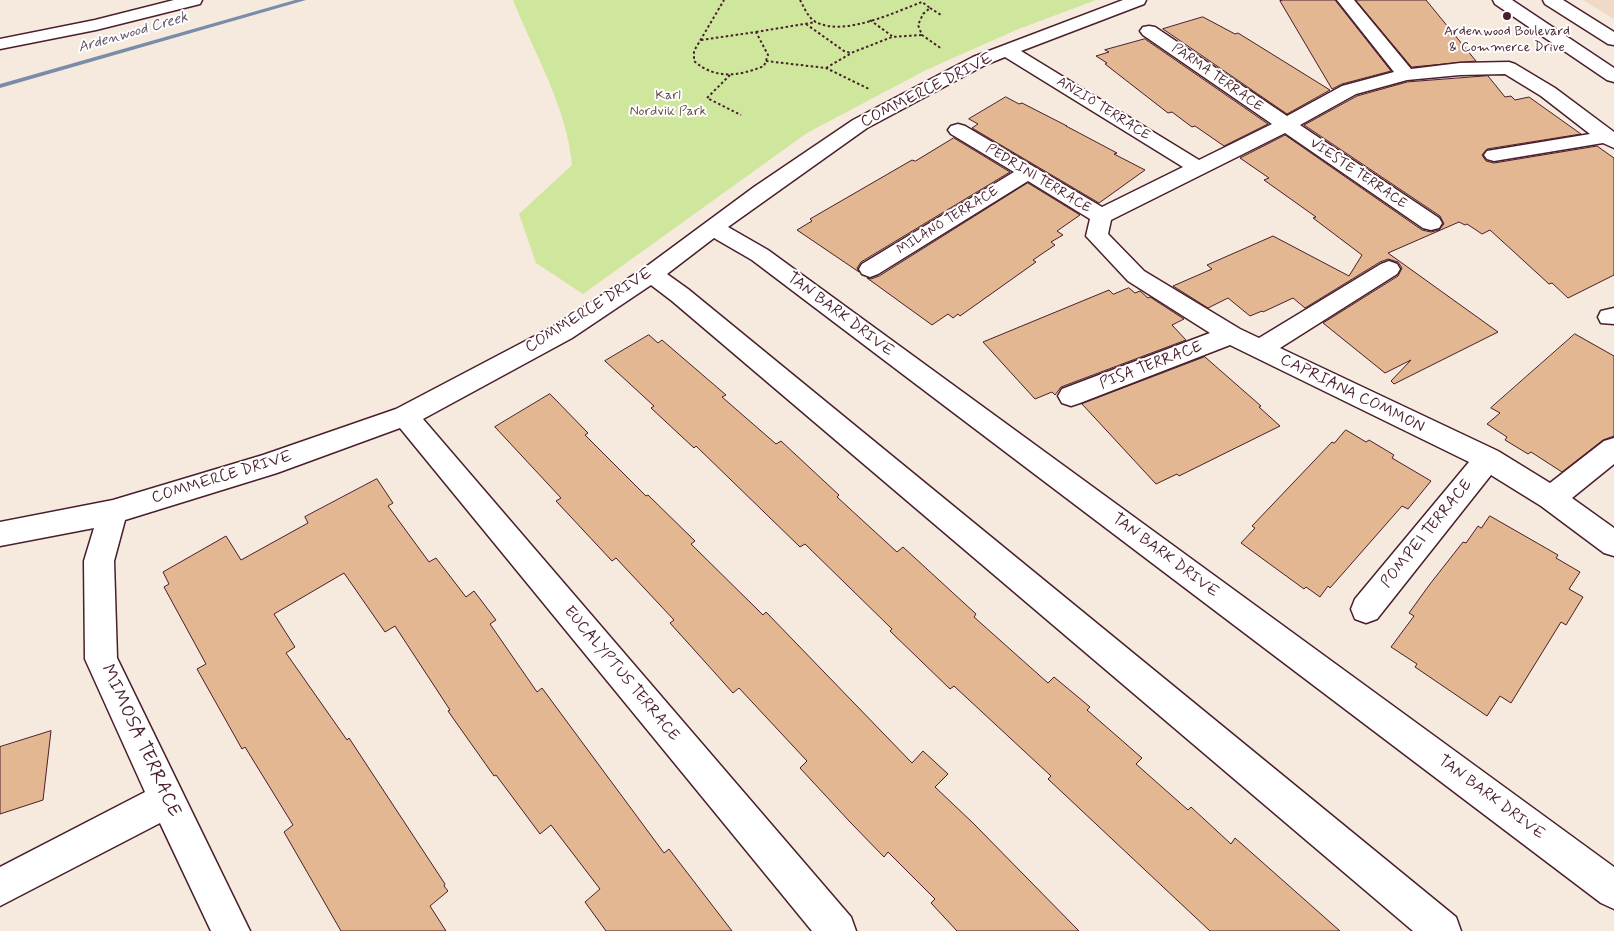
<!DOCTYPE html>
<style>
body{margin:0}
canvas{display:block;background:#f6e9de}
</style>
<canvas width="1614" height="931"></canvas>
<script>
const context = document.querySelector('canvas').getContext('2d');
context.lineJoin = 'round';
function paint(path, color) {
  context.fillStyle = color;
  context.fill(path, 'evenodd');
}
function trace(path, color, width, dash) {
  context.strokeStyle = color;
  context.lineWidth = width;
  context.lineCap = dash ? 'butt' : 'round';
  context.setLineDash(dash || []);
  context.stroke(path);
}
function drawText(font, color, halo, rows, align = 'center') {
  context.font = font + ' Mynerve,sans-serif';
  context.lineWidth = 4;
  context.setLineDash([]);
  context.textBaseline = 'middle';
  context.strokeStyle = halo;
  context.fillStyle = color;
  for (const [text, x, y, turn = 0] of rows) {
    context.save();
    context.translate(x, y);
    context.rotate((+turn || 0) * Math.PI / 180);
    context.textAlign = isNaN(turn) ? turn : align;
    if (halo) context.strokeText(text, 0, 0);
    context.fillText(text, 0, 0);
    context.restore();
  }
}
paint(new Path2D(`
 M1583,0H1614V19Z`), '#f0dac7');
paint(new Path2D(`
 M513,0H1096L1016,30L926,70L807,133L583,294L536,263L519,214L572,165C567,107 534,53 513,0Z`), '#cfe79c');
paint(new Path2D(`
 M295,0H306L0,88V84Z`), '#7a8da8');
const building = new Path2D(`
 M1284,0H1335L1391,71L1342,84L1332,89L1280,1Z
 M1356,0H1426L1476,61L1412,67Z
 M1203,17L1235,34L1238,33L1330,90L1287,114L1163,29Z
 M1145,39L1268,124L1224,146L1195,126L1192,127L1172,112L1168,113L1105,64L1107,63L1096,56L1109,52L1105,50Z
 M1488,76L1505,97L1511,96L1515,100L1529,97L1581,134L1487,149L1482,155L1486,161L1494,163L1597,146L1614,158V275L1568,298L1552,283L1549,284L1490,230L1482,234L1467,224L1465,225L1459,222L1388,253L1498,332L1394,384L1391,381L1411,360L1385,373L1323,323L1398,276L1402,268L1398,262L1388,259L1380,262L1305,308L1293,298L1263,312L1262,311L1250,316L1228,298L1208,308L1173,286L1212,269L1207,265L1273,236L1349,276L1362,255L1313,218L1316,217L1264,180L1269,178L1240,158L1285,135L1422,230L1431,232L1439,230L1444,224L1440,216L1304,125L1357,96L1407,82Z
 M1006,97L1019,104L1022,103L1067,126H1066L1117,153L1114,154L1145,170L1099,203L972,128L978,124L969,119Z
 M954,138L1010,172L861,262L857,268L859,272L797,230L812,221L810,219L912,160L915,161Z
 M1028,183L1080,215L1057,231L1063,235L1051,242L1055,245L1033,260L1036,262L960,316L958,314L953,318L948,314L932,325L867,278L871,279L879,276Z
 M1129,288L1135,293L1140,291L1148,298L1150,297L1184,319L1172,325L1186,340L1061,387L1055,395L1052,392L1035,399L983,342L1109,290L1113,294Z
 M1575,334L1614,356V436L1603,440L1562,472L1531,452L1528,454L1505,440L1507,437L1487,424L1500,413L1491,408Z
 M649,335L658,343L662,340L726,395L722,397L776,444L781,441L839,495L837,497L897,552L903,547L976,614L974,617L1048,683L1054,677L1090,707L1087,710L1142,758L1136,764L1188,810L1191,807L1231,844L1235,838L1340,931H1210L1048,779L1051,776L954,686L950,689L890,631L892,629L805,544L800,547L696,446L694,448L651,408L654,406L605,361Z
 M1205,357L1261,406L1259,407L1280,426L1179,476L1177,474L1156,484L1082,404Z
 M550,394L588,433L585,435L646,496L648,495L695,541L691,544L763,615L766,612L912,763L923,751L948,774L935,787L973,823L1079,931H957L931,903L935,899L888,852L884,857L850,822L800,768L807,761L739,688L733,693L670,623L674,620L616,558L612,561L556,501L561,498L495,427Z
 M1346,430L1366,442L1369,440L1394,455L1392,458L1431,481L1408,509L1402,506L1330,588L1328,586L1320,597L1306,587L1304,589L1241,543L1255,528L1252,526L1332,442L1334,443Z
 M377,479L393,503L388,506L429,562L436,558L466,597L474,591L496,620L490,624L537,692L542,688L664,853L669,849L732,931H606L585,902L600,889L551,825L540,834L496,775L494,776L448,711L450,710L395,626L385,632L344,573L274,614L295,647L286,653L347,740L349,738L445,884L444,886L448,891L430,906L446,931H341L284,832L293,825L245,747L242,749L197,669L206,664L164,587L169,584L163,572L226,536L241,560L308,523L305,517Z
 M1490,516L1558,555L1556,558L1580,572L1569,589L1583,597L1566,625L1561,622L1511,703L1500,696L1487,716L1415,667L1417,664L1391,647L1414,616L1409,613L1430,584L1463,542L1466,543L1478,526L1481,528Z
 M51,731L43,800L0,814V747Z`);
paint(building, '#e2b792');
trace(building, '#4a1f2b', 1);
const minor = new Path2D(`
 M174,0H202L200,4L96,30L0,49V39L95,20Z
 M1123,0H1146L1144,4L1021,51L1199,160L1272,124L1143,35L1140,31L1143,27L1149,26L1155,27L1287,116L1342,86L1394,72L1337,0H1354L1411,69L1460,63L1509,62L1515,64L1555,88L1614,132V148L1603,143L1494,161L1487,159L1484,155L1487,151L1590,134L1541,96L1505,74L1460,75L1407,80L1356,94L1300,125L1439,218L1442,223L1439,228L1431,230L1423,228L1285,133L1111,220L1108,234L1144,271L1240,329L1259,338L1381,264L1389,261L1397,264L1400,269L1397,274L1280,348L1498,451L1550,483L1604,441L1614,438V464L1572,498L1614,528V556L1604,553L1541,506L1491,475L1377,619L1366,623L1355,619L1351,609L1355,599L1469,462L1230,345L1080,403L1071,406L1062,403L1058,396L1062,389L1210,333L1128,281L1086,236L1090,219L1028,181L878,274L870,277L862,274L859,269L862,264L1014,172L951,134L948,130L951,126L958,124L965,126L1102,207L1183,167L1005,57L985,65L867,128L728,227L768,250L1614,867V909L1601,903L752,260L714,238L667,274L688,289L1456,917L1461,931H1413L672,301L651,285L572,338L423,419L851,917L856,931H812L400,428L277,473L125,520L114,561L117,658L250,931H211L160,823L0,906V867L145,792L85,659L84,561L94,528L0,546V522L113,500L263,455L396,409L554,326L643,269L754,187L853,120L973,57Z
 M1614,308V324L1601,323L1598,317L1601,311Z`);
const major = new Path2D(`
 M1493,0H1512L1614,68V82L1607,80L1495,4Z
 M1543,0H1563L1614,32V45L1608,44L1545,4Z`);
trace(minor, '#4a1f2b', 3);
trace(major, '#4a1f2b', 3);
trace(new Path2D(`
 M800,0C804,7 808,18 816,22C844,37 895,12 922,2L930,8L923,14L918,25L922,35L942,49
 M930,8L941,15
 M870,20L892,36
 M806,24L844,51L851,53L892,37L922,35
 M756,32L816,22
 M701,40L756,32L768,55L764,66C739,76 716,80 694,61V51L724,0
 M766,61L826,68L869,89
 M826,68L850,54
 M730,75L707,98L741,115`), '#4a1f2b', 2, [2.5, 2.5]);
paint(minor, '#fff');
paint(major, '#fff');
for (const [x, y, r, color] of [
 [1507,16,5,"#4a1f2b"]
]) {
  const dot = new Path2D();
  dot.arc(x, y, r, 0, 2 * Math.PI);
  context.fillStyle = color;
  context.fill(dot);
  trace(dot, '#fff', 2);
}
drawText('14px', '#4a1f2b', '#fff', [
 ["Ardenwood Boulevard",1507,32],
 ["& Commerce Drive",1507,48]
]);
drawText('14px', '#4a1f2b', '#fff', [
 ["PARMA TERRACE",1217,78,35],
 ["ANZIO TERRACE",1103,109,32],
 ["VIESTE TERRACE",1358,174,34],
 ["PEDRINI TERRACE",1038,179,31],
 ["MILANO TERRACE",948,221,-32]
]);
drawText('14px', '#6b5147', '#fff', [
 ["Karl",668,96],
 ["Nordvik Park",668,112]
]);
drawText('italic 15px', '#625669', '#fff', [
 ["Ardenwood Creek",133,33,-16]
]);
drawText('16px', '#4a1f2b', '#fff', [
 ["COMMERCE DRIVE",927,91,-27],
 ["COMMERCE DRIVE",589,311,-32],
 ["TAN BARK DRIVE",840,315,37],
 ["PISA TERRACE",1151,366,-21],
 ["CAPRIANA COMMON",1352,394,26],
 ["COMMERCE DRIVE",222,478,-17],
 ["POMPEI TERRACE",1427,534,-51],
 ["TAN BARK DRIVE",1165,556,37],
 ["EUCALYPTUS TERRACE",621,674,50],
 ["TAN BARK DRIVE",1491,798,37]
]);
drawText('19px', '#4a1f2b', '#fff', [
 ["MIMOSA TERRACE",140,741,65]
]);
</script>
